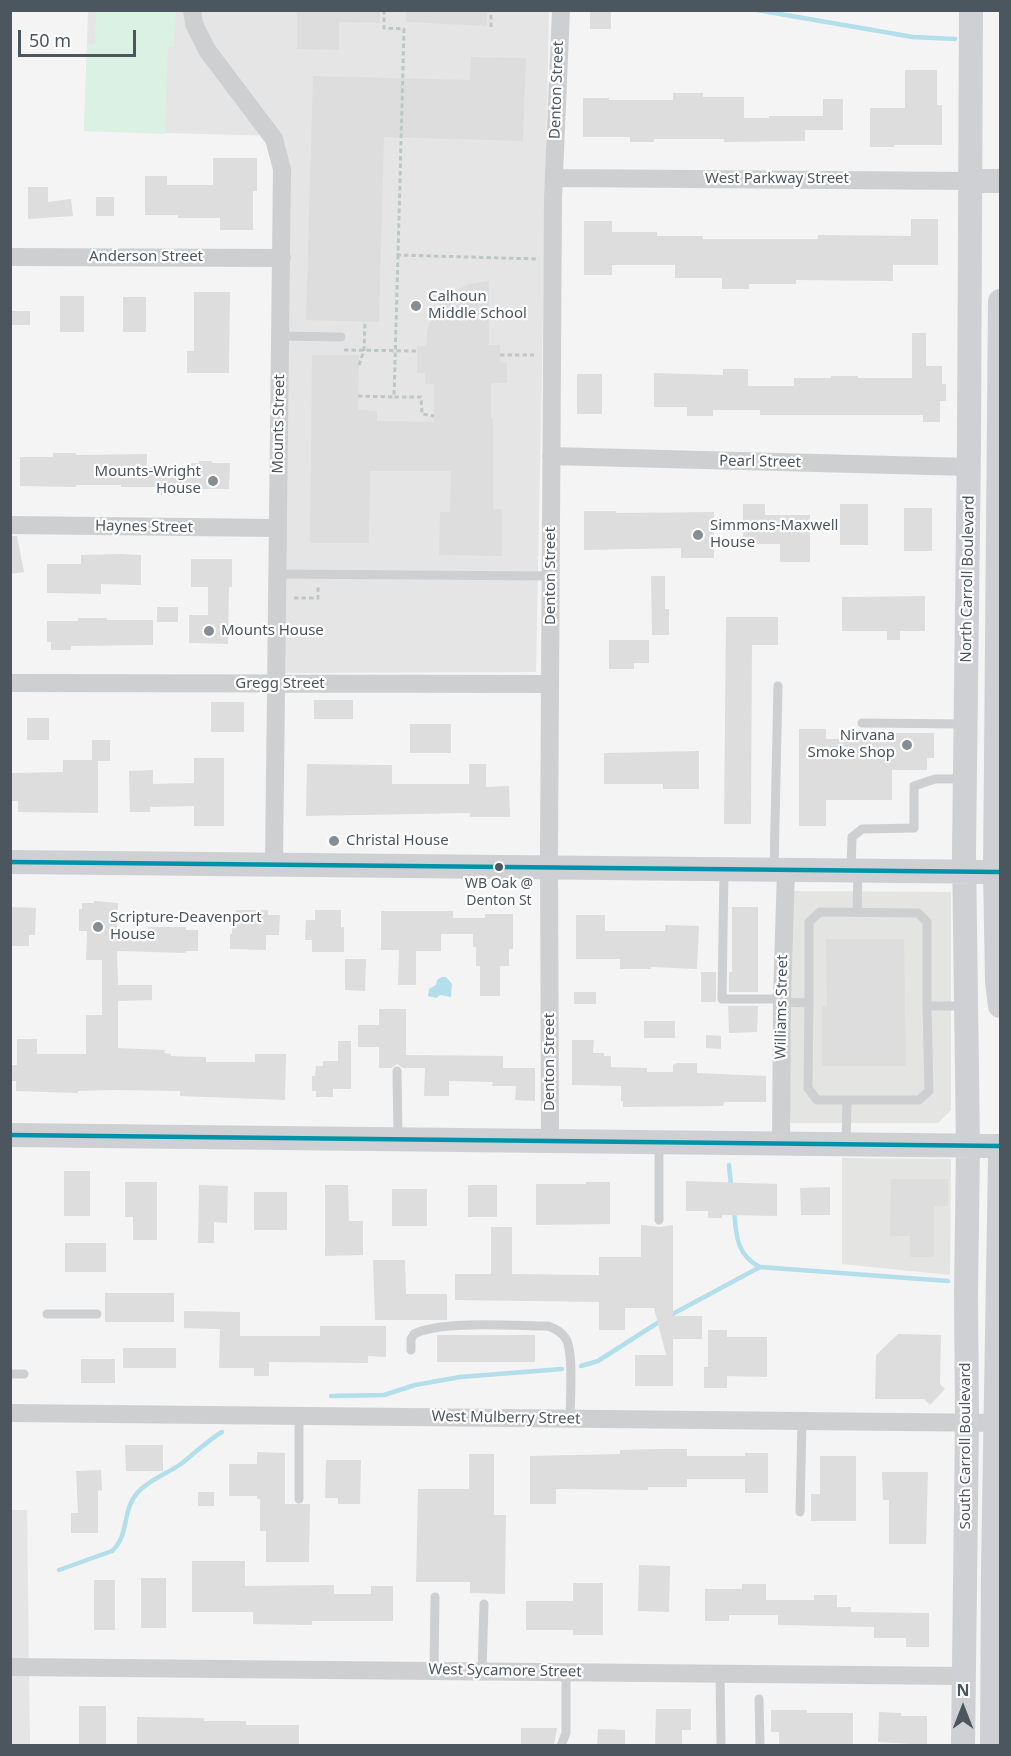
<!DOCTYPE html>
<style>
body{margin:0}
#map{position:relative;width:1011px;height:1756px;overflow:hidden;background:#f4f4f4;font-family:"Noto Sans",sans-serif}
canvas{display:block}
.frame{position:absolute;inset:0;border:12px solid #4b565f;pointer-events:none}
.north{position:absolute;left:933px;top:1678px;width:60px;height:60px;-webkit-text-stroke:4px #fff;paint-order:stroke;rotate:0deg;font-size:16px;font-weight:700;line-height:24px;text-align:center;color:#4b565f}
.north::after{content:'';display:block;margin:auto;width:21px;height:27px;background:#4b565f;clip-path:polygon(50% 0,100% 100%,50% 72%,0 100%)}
.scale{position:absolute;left:18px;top:30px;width:118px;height:27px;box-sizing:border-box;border:3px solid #4b565f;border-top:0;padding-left:8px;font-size:18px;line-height:21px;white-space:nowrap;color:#4b565f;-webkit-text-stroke:4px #fff;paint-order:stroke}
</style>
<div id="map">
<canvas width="1011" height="1756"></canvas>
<div class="frame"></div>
<div class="north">N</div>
<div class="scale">50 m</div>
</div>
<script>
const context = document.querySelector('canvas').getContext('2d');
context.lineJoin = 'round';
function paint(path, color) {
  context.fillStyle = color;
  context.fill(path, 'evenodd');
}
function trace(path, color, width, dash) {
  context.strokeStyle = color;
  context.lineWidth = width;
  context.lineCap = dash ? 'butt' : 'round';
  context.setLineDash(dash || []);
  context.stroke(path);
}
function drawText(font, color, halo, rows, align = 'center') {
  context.font = font + ' "Noto Sans",sans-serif';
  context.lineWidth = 4.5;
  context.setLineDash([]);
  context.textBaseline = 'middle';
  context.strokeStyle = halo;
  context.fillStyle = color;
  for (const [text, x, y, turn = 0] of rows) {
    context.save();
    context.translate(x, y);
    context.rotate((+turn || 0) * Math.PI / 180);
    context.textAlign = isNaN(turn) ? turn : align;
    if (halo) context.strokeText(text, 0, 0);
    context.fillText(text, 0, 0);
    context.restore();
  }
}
paint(new Path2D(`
 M793,891L951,892V1110L938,1123H788Z
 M842,1158L951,1159L950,1275L842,1264Z`), '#e4e4e2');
paint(new Path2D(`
 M88,11H549L536,672L284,673L282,136L84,131Z
 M11,1510H27L30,1745L11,1746Z`), '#e6e5e5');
paint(new Path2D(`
 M96,11H176L174,46L168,47L165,134L84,131L87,44H95Z`), '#dbf1e3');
paint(new Path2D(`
 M442,977H446L452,984L451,997L440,995L436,998L428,996L429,989L436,985L437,980Z`), '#b2dfeb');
trace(new Path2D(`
 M757,10L913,37L955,39
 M729,1165L731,1186
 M734,1210C736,1234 736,1255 760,1267L948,1281
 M669,1316L760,1267
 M581,1366L598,1361L662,1320
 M331,1396L384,1395L415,1385L460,1377L562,1369
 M59,1570L112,1551C130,1535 121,1511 138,1492C149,1480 168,1473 181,1464C195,1453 207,1441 222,1432`), '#b2dfeb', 4.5);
paint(new Path2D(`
 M297,10H380V23L339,22V50L297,49Z
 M406,10H487V26L406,22Z
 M590,10H611V29H590Z
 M471,57L526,58L523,141L384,137L379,322L306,320L313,76L470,80Z
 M905,70H937V105H942V145H894V147H870V108H905Z
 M673,93H703V97H744V118H769V116H823V99H843V130H805V141L724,142V139H654V142H630V137H583V98H609V100H673Z
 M213,158H257V191H253V230H220V218H178V215H145V176H167V185H213Z
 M28,187H48V202L71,199L73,216L28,219Z
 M96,197H114V216H96Z
 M911,219H938V265H893V281L796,280V284H749V289H722V278H675V265H612V275H584V221H612V232H657V236H703V239H818V235L911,236Z
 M489,281V345H500V362L507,363V383H491V418H493V509H502V556L439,555L440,512H450L451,471H370L369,543H310L312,355H359L358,410L377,411V421L434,422V384H425V373H417V346H426L428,326L437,308L451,293L469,284Z
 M194,292H230L229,373H187V351H194Z
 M60,296H84V332H60Z
 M123,297H146V332H123Z
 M10,311H30V325H10Z
 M912,333H926V366H942V384H946V401H940V422H923V415H760V410H713V416H687V407H654V373L723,375V369H748V386H794V378H831V376H858V378H912Z
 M577,374H602V414H577Z
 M53,453H76V455L147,454V467H191V463H199V461H212V463H230L229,489H177V495H157V487H121V485H76V487L20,486V457H53Z
 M743,504H765V515H810V562H780V544H743Z
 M840,504H868V545H840Z
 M904,508H932V551H904Z
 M584,511H616V513L714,512V558H681V548L584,550Z
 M10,536H17L24,572L10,574Z
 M121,554L141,555V585L101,584V594L47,593V564H81V555Z
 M191,559H232V587H229L228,644L189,643V615H208V587H191Z
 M651,576H665V609H669V635H652Z
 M925,596V631H900V640H887V631H842V597Z
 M157,607H178V622H157Z
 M726,617H778V645H752L751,824H724Z
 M78,618H107V620H153V645L71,646V650H51V642H47V621H78Z
 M609,640H649V663H634V669H609Z
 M314,700H353V719H314Z
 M211,702H244V732H211Z
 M27,718H49V740H27Z
 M410,724H451V753H410Z
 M799,729H826V739H880V733H934V758H927V770H892V800H826V826H799Z
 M92,740H110V761H98V813L18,812V801H10V773L63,772V760H92Z
 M699,751V789H663V784H604V753Z
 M194,758H224V826H194V806L150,807V812H130L129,771L153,770V784L194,783Z
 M307,764L392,765V784H469V764H486V787L509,786L510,817H470V813L306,816Z
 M94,901L118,903L117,930H148V927H186V930H198V951H186V953L117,951L118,985H152V1000L118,1001V1048L165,1050L164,1053L171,1054V1056L206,1057V1062H255V1054H286L285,1100L180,1096V1091L114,1090L78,1091V1093L16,1091V1081H12V1065H17V1039H37V1054H86V1015H102V960H86L87,931H79V909H82V903H94Z
 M10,907L36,908L35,935H29V946H10Z
 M732,907H758V992H729V972H732Z
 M236,910H268V915H280L279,935H266V950L230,949V934H232V921Z
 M315,910H341V927H344V952H312V940H305L306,920H315Z
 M381,911H453V918H485V914H513V949H509V966H500V996H480V966H476V947H473V934H441V951H416V985H398L399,950H381Z
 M576,915H605V931H665V925L699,926L697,969L651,967V969H620V959H576Z
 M826,939H904L906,1066H822V1006H827Z
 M345,959H366L365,991L345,990Z
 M701,972H716V1002H701Z
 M574,992H596V1004H574Z
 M728,1006H758L757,1032L729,1033Z
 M379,1009H406V1055L503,1056V1068H535V1101L515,1100L516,1086H492L493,1082L449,1081V1096H424L425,1068H403L397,1064L391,1068H379V1047H358V1025H379Z
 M644,1021H675V1038H644Z
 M706,1035L721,1036V1049L706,1048Z
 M572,1040H594L593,1053H604V1056H611V1067L647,1068V1072H673V1065L677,1063H697V1073L766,1076V1102H724L723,1106L623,1107V1101H621V1086L572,1085Z
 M338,1041H351V1089H333V1097H316V1091H312V1076H315L316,1066H323V1061H338Z
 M64,1171H90V1216H64Z
 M891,1179H948V1206H934V1257H910V1236H890Z
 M686,1181L777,1184V1216L722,1215V1218H708V1211H686Z
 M125,1182H157V1240H133V1217H125Z
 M586,1182H610V1224L536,1225V1184H586Z
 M199,1185L228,1186L227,1223L214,1222V1243H198Z
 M325,1185H348L349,1221H363V1255L325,1256Z
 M468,1185H497V1217H468Z
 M830,1187V1215H801L800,1188Z
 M392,1189H427V1226H392Z
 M254,1192H287V1230H254Z
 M641,1225L660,1227L673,1225V1316H702V1339H673V1386H635V1355H666L654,1308H625V1330H599V1302L455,1300V1274H491V1227H512V1274L599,1275V1257H641Z
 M65,1243H106V1272H65Z
 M373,1260H405L406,1294H447V1320H375Z
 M105,1293H174V1322H105Z
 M184,1311L240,1312V1336H320V1326H386V1357L368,1356V1363L269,1362V1376H254V1368H219L220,1329L184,1328Z
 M708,1330H727V1337H767V1377L727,1376V1388H704V1367H708Z
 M898,1334L941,1335L940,1384L945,1389L930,1405L924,1399H875L876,1355Z
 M437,1335H535V1362H437Z
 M123,1348H176V1368H123Z
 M81,1359H115V1383H81Z
 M125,1445H163V1471H126Z
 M660,1449H687V1456H745V1453H768V1493H745V1479H687V1487H648V1490L556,1489V1504H530V1456L620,1454V1450Z
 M257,1452L285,1453V1504H310L309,1562H266V1531H260V1499H257V1496H229V1464H257Z
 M469,1454H494V1515H506L505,1594L470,1593V1582H416L418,1489H469Z
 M820,1456H856V1521H811V1494H820Z
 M326,1460H361L360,1504H338V1498H325Z
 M101,1470L102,1490L98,1491V1533H71V1513H78L76,1471Z
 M882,1472H928L926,1544H889V1500H883Z
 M198,1492H214V1506H198Z
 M192,1561H245V1586L334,1585V1594H371V1586H393V1621H312V1625L253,1624V1612H192Z
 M639,1565L670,1566L669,1612L638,1611Z
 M141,1578H166V1628H141Z
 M94,1580H115V1630H94Z
 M573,1583H603V1635H573V1630H526V1601H573Z
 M742,1584H766V1600H814V1595H837V1607H851V1612L929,1613V1647H906V1638H874V1627L778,1625V1615H729V1621H705V1589H742Z
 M79,1706H106V1746H79Z
 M656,1709H691V1730H682V1746H655Z
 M771,1710H807V1713H853V1746H779V1732H771Z
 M879,1712L901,1713V1716H927V1745L878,1742Z
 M137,1717L204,1718V1721H246V1725H299V1746H137Z
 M521,1728H557L554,1745L521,1746Z
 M598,1729L625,1730V1746H597Z`), '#ddddde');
trace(new Path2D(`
 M384,10V28L404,29L398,255L537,259
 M491,27V10
 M398,255L394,397H421L422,414L434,416
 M344,350L417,351
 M500,355H534
 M359,365L364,350L365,322
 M358,396L394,397
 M294,598H318V585`), '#bdc7c4', 3, [4.5, 3]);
trace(new Path2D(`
 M280,336L341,337
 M276,574L550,576
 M862,723L964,724
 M724,869L722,999H782
 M774,870L778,686
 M851,870L852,837L862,829L914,828V786L935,779H965
 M857,912L858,872
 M782,1002L809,1003L808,1088L817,1100H847
 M809,1003V922L820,912L918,913L927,922V1006
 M397,1071L398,1137
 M846,1143L847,1100H919L929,1091L927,1006H965
 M659,1220V1143
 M47,1314H97
 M411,1350V1339L414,1334C440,1320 516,1326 548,1326C556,1329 562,1332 566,1339C574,1352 570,1402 570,1419
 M10,1374H24
 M299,1499V1416
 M800,1512L802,1422
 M434,1671L435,1597
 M482,1671L484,1604
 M720,1673L721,1746
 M759,1699L760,1746
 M561,1746L566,1733V1672`), '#cecfd1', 9);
trace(new Path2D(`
 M192,10L194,24L207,50L274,139L282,169L274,865
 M554,178L971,181
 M10,257L282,258
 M551,456L969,467
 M10,525L277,528
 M10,683L550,684
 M550,1142L549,850L553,198L561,10
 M781,1144L782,999L786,870
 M10,1413L1000,1423
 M10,1667L964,1676`), '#cecfd1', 18);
trace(new Path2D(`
 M971,181H1000
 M1000,301L995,872L997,981L1000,1006
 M10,862L1000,872
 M10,1135L1000,1146
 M963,1746L967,1423L966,1294L968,1147L964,852L969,444L971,10
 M992,1746L993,1568L1000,1160`), '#ced0d3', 24);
trace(new Path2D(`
 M10,862L1000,872
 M10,1135L1000,1146`), '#0092a9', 4.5);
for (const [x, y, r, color] of [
 [416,306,6,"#868d93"],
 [213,481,6,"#868d93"],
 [698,535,6,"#868d93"],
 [209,631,6,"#868d93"],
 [907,745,6,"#868d93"],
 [334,841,6,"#868d93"],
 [499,867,5,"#4b565f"],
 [98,927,6,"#868d93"]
]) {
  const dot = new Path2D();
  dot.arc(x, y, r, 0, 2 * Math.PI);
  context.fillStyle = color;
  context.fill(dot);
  trace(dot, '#fff', 2);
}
drawText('14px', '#4b565f', '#fff', [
 ["WB Oak @",499,884],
 ["Denton St",499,901]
]);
drawText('15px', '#4b565f', '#fff', [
 ["Denton Street",557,90,-88],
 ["West Parkway Street",777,179],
 ["Anderson Street",146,257],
 ["Mounts Street",279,424,-89],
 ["Pearl Street",760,462,1],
 ["Haynes Street",144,527,1],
 ["Denton Street",551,576,-90],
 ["North Carroll Boulevard",968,579,-89],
 ["Gregg Street",280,684],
 ["Williams Street",782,1007,-89],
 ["Denton Street",550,1062,-90],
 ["West Mulberry Street",506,1418,1],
 ["South Carroll Boulevard",966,1446,-90],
 ["West Sycamore Street",505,1671,1]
]);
drawText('15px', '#4b565f', '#fff', [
 ["Calhoun",428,297],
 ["Middle School",428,314],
 ["Mounts-Wright",201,472,"right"],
 ["House",201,489,"right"],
 ["Simmons-Maxwell",710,526],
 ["House",710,543],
 ["Mounts House",221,631],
 ["Nirvana",895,736,"right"],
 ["Smoke Shop",895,753,"right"],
 ["Christal House",346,841],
 ["Scripture-Deavenport",110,918],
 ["House",110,935]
], 'left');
</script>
